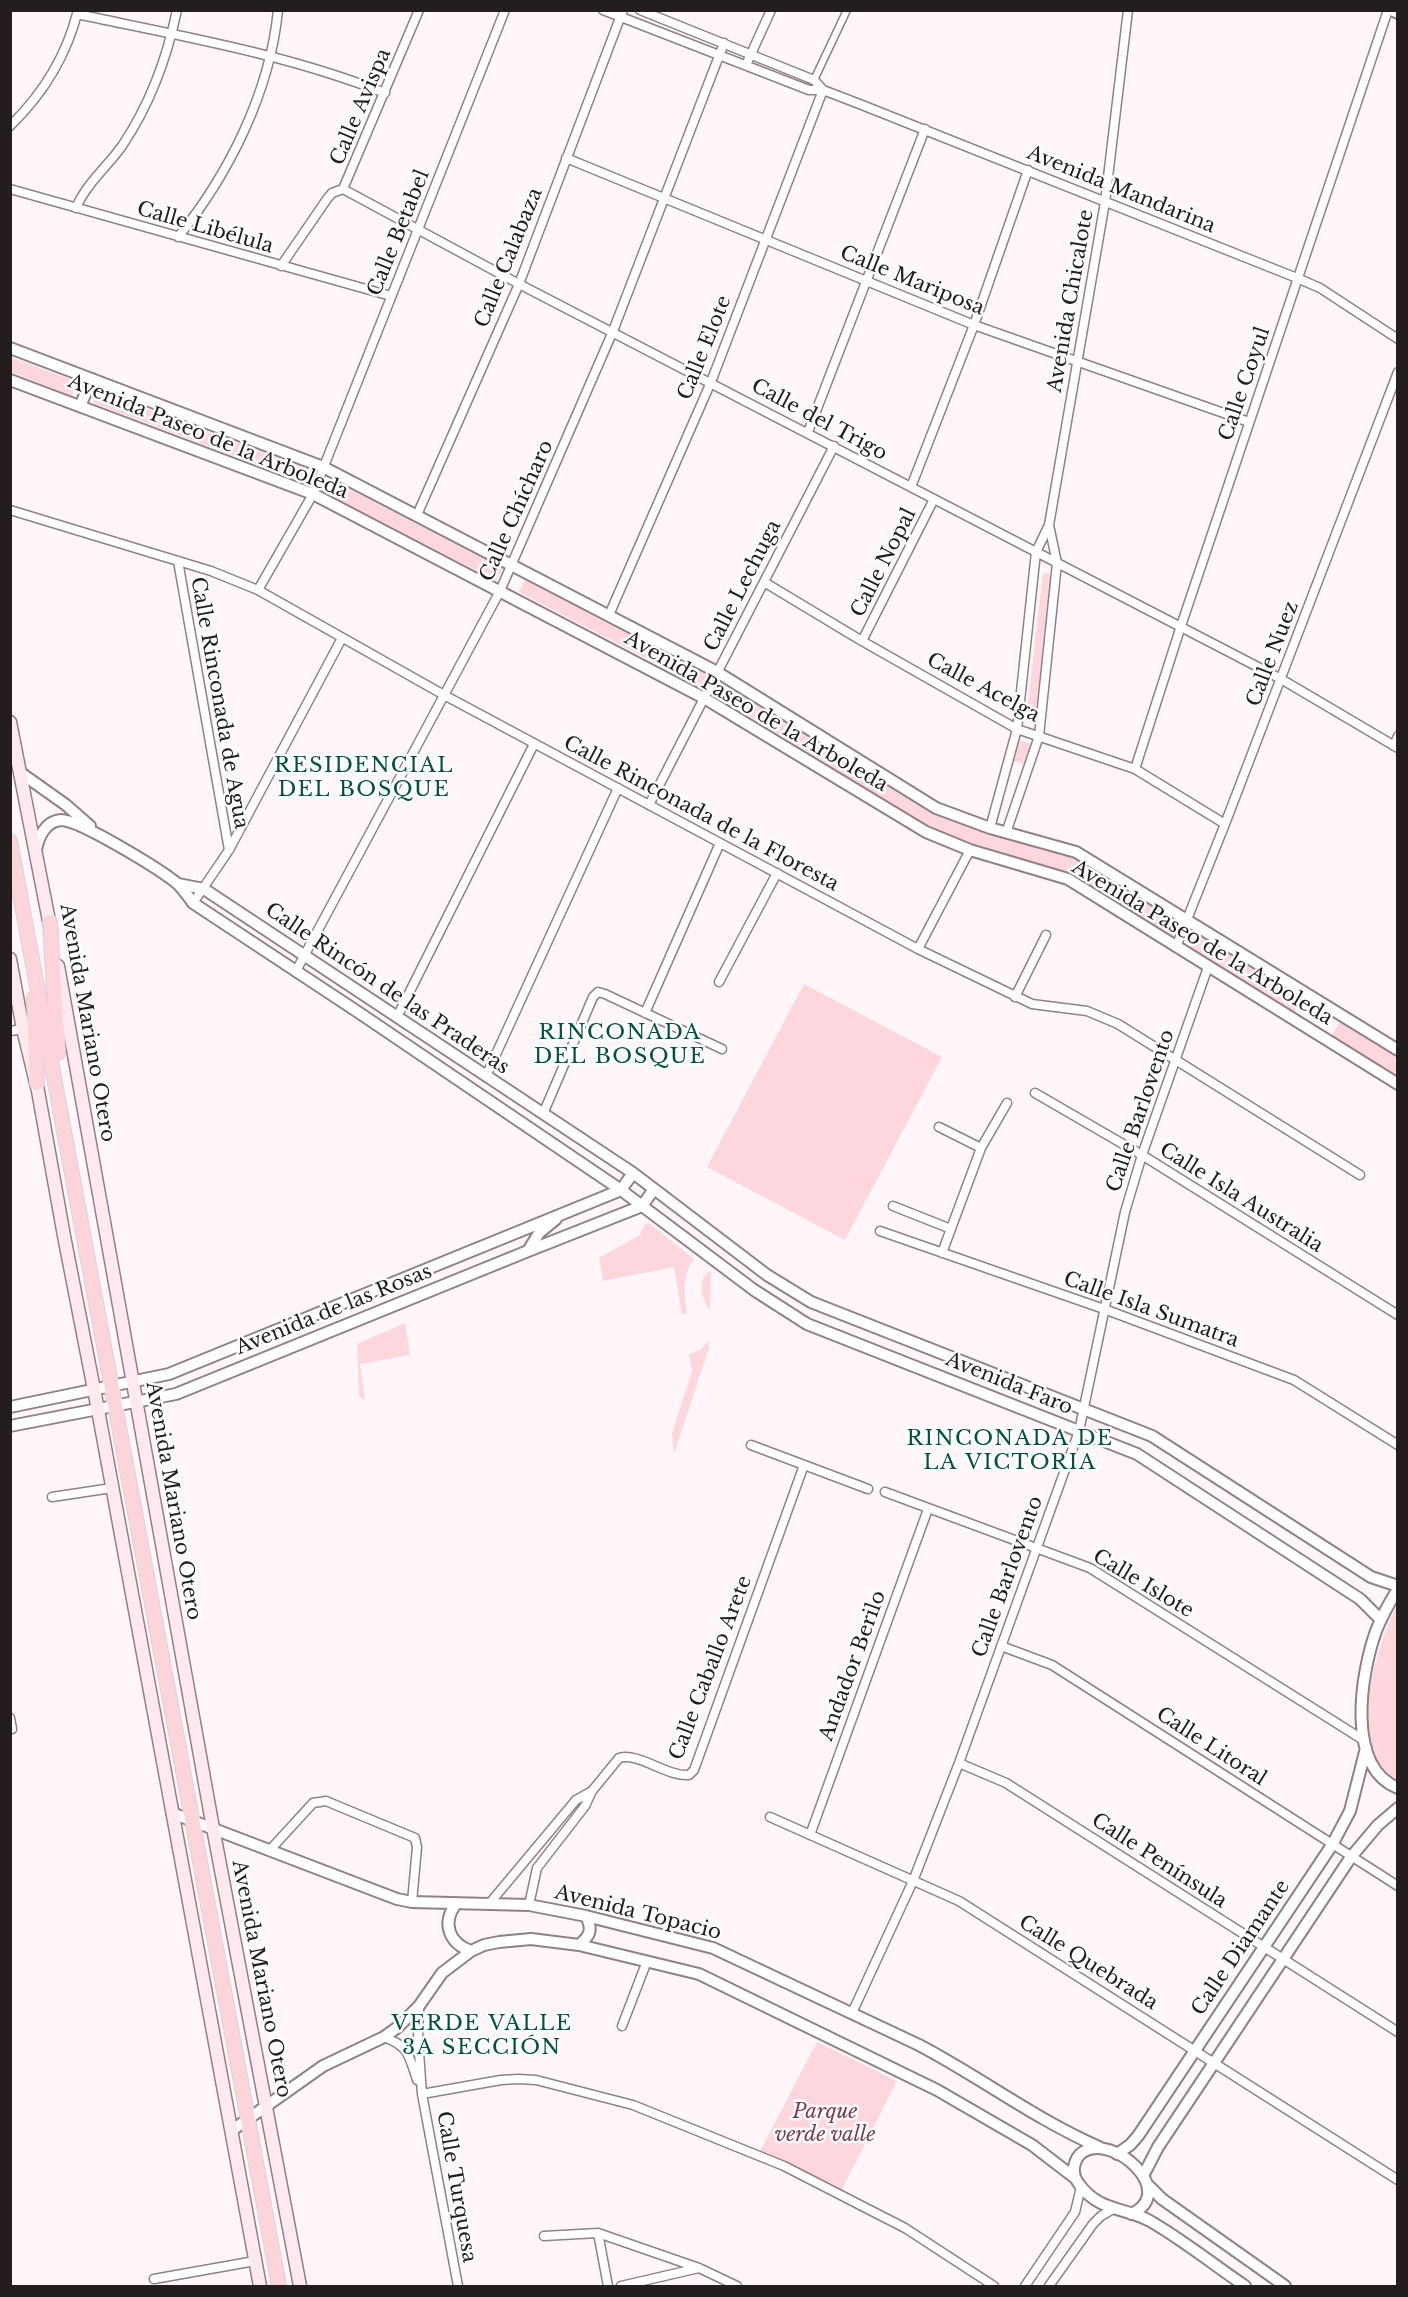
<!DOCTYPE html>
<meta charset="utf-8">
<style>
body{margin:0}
#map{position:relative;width:1408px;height:2297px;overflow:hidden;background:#fef6f8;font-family:"Libre Baskerville",serif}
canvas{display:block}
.frame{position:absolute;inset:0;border:12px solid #231d1e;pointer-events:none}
</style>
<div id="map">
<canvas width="1408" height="2297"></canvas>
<div class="frame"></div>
</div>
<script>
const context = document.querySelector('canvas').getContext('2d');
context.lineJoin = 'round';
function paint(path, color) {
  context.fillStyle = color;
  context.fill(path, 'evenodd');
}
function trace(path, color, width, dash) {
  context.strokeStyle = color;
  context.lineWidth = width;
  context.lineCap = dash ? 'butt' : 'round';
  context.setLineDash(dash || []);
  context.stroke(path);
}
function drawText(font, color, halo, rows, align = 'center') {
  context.font = font + ' "Libre Baskerville",serif';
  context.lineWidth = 5;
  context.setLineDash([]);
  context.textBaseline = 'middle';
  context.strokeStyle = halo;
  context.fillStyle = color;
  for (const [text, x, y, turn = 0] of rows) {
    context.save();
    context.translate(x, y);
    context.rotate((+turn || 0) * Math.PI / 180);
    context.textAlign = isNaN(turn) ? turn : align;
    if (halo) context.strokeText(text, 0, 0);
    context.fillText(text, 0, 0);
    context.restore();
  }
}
paint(new Path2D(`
 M10,357L77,382L72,396L11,372Z
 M97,390L308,469L304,482L93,403Z
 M337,483L503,568L496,581L330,495Z
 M1043,573L1052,574L1035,720L1026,719Z
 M525,580L707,675L701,687L519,592Z
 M730,689L947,819L1076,858L1179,923L1172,938L1070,874L932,830L724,700Z
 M1020,740L1032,744L1025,765L1013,761Z
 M1196,934L1302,999L1293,1014L1189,950Z
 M804,984L942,1057L845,1240L707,1167Z
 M1340,1022L1397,1057V1077L1331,1036Z
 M649,1223L694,1259C682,1274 684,1294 687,1313L682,1315L674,1267L603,1281L599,1258L640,1235L645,1224Z
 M710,1271L711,1273L710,1310C702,1299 696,1280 710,1271Z
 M405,1323L410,1355L360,1364L365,1400L359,1396L357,1344Z
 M708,1341L709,1348L674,1454L672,1433L692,1371L689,1354L701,1350Z
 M1397,1605V1781C1390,1777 1381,1771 1377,1763C1353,1724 1378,1643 1397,1605Z
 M817,2042L897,2081L839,2195L759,2153Z`), '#fed6de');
const pedestrian = new Path2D(`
 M814,80L847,10`);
const minor = new Path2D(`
 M603,10L809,90H823L862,105L1297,278L1320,288L1398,339
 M640,10L814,80L823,90
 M77,14C181,36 286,54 385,93
 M746,65L771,10
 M10,126C43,94 67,55 78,10
 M566,158L974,325L1249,422
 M10,189L391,296
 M343,189L519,284L1233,654L1281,679L1398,748
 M76,208C86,184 107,167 122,146C149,106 167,58 177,10
 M178,237C229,174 270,92 278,10
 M281,266L327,199L332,193L343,189L419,10
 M808,432L925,129
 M911,487L974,325L1028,170
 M10,510L211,571L258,590L444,695L918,949L1032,1004L1087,1011L1118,1024L1360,1175
 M417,515L519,284L623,10
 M178,561L229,850
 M764,582L862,641L1017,729L1135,769L1225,824
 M258,590L313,494L505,10
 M609,615L711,382L823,90
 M862,641L934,499
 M1394,746L1398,736
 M1135,769L1181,626L1388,10
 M649,805L834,446
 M990,828L1017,729L1036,552L1049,525L1105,202L1128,10
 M1006,833L1039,736L1057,563L1049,525
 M193,903L229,850L342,638
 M1176,947L1225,824L1398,372
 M918,949L970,850
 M296,971L500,591L613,331L724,43
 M719,982L777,873
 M1015,997L1046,935
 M645,1013L720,843
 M397,1017L534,744
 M10,1031L23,1029
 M486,1076L618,788
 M1035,1093L1142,1155L1398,1315
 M543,1114L593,997L598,992L605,994L722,1049
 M939,1127L981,1148
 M893,1206L951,1229
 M880,1231L1104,1309L1294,1380L1398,1445
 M942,1253L981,1148L1007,1103
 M751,1445L868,1489
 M885,1492L1090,1568L1365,1741
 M52,1497L112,1488
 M1001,1646L1052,1665L1398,1886
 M10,1718L12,1729
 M959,1763L1006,1783L1398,2032
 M770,1817L959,1901L1398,2180
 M810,1835L928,1509
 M269,1851L313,1803L326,1801L415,1838L417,1847L412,1902
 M489,1904L576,1800L592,1791
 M529,1905L537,1868L585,1806L592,1791L619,1758C639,1752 667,1777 689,1775L694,1770L804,1465
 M419,2006L418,2038L422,2094L458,2286
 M852,2013L913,1881L959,1763L1079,1431L1125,1212L1142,1155L1208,967
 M622,2026L647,1961
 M384,2037C409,2046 409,2056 417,2080
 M422,2094L501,2080L518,2079L536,2080L633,2105L784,2166L905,2228L994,2286
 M598,2233L608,2286
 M544,2236L598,2233L699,2268L737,2286
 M154,2279L255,2261
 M621,2286L699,2268
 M1025,2286L1075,2212L1081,2187
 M1049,2286L1093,2224L1101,2216L1113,2209`);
const tertiary = new Path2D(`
 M1391,10L1398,13
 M10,348L323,467L717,672L936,808L990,828L1076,852L1398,1050
 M10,380L313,494L704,698L926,832L970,850L1068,879L1398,1084
 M80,406L92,379
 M21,773L66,805L90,826
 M36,850C38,837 46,821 61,820C80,820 163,871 179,885C184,891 189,897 193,903L358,1012L621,1190L754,1290L807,1324L1137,1454L1360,1599L1381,1620
 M178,884L204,889L633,1173L767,1275L811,1302L1152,1436L1371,1577L1398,1586
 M528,1251L539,1233L556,1219
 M10,1407L169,1374L621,1190L633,1173
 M10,1426L176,1394L528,1251L642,1206L654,1189
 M1398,1589C1389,1603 1382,1616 1376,1631C1361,1673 1345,1767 1398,1788
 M172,1813L397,1899L412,1902L529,1905L586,1916L713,1948L919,2045C980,2077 1035,2119 1099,2147
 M456,1904C442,1922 448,1943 471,1951
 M579,1945C590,1936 593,1930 586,1916
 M231,2131L323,2066L384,2037L398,2027L419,2006L442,1973L471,1951L484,1945L499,1942L531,1939L579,1945L699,1974L937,2090L1032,2145L1075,2178
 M1117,2154L1130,2145L1138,2136L1332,1845L1350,1811L1366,1748
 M1143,2176L1158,2147L1351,1857L1378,1825L1398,1808
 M1148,2185L1162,2199L1285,2286
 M1131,2214C1180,2192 1112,2132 1083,2152C1078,2155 1075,2162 1074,2167C1073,2174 1075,2179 1079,2184C1099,2212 1125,2207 1150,2221C1183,2240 1214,2265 1245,2286`);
const secondary = new Path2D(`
 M10,722L51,931
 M10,959L23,1029L38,1091L64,1236L98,1410L260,2286
 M58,966L213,1828L300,2286`);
const primary = new Path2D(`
 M10,841L279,2286
 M50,922L58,1053
 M34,998L37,1083`);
trace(pedestrian, '#928184', 9);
trace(minor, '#928184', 11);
trace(tertiary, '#928184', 14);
trace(secondary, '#928184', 15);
trace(primary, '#d7d6d6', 16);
trace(pedestrian, '#fff', 6);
trace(minor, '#fff', 8);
trace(tertiary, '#fff', 10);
trace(secondary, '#fee9ee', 12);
trace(primary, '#fdd3dc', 14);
drawText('20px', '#231d1e', '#fff', [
 ["Calle Avispa",361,107,-67],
 ["Avenida Mandarina",1121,190,22],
 ["Calle Libélula",205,228,16],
 ["Calle Betabel",399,233,-68],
 ["Calle Calabaza",509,258,-68],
 ["Calle Mariposa",912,281,22],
 ["Avenida Chicalote",1071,301,-80],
 ["Calle Elote",705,348,-68],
 ["Calle Coyul",1245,384,-71],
 ["Calle del Trigo",819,420,28],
 ["Avenida Paseo de la Arboleda",208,437,22],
 ["Calle Chícharo",517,511,-66],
 ["Calle Nopal",884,563,-63],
 ["Calle Lechuga",743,586,-63],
 ["Calle Nuez",1273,654,-69],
 ["Calle Acelga",983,688,28],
 ["Calle Rinconada de Agua",219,703,80],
 ["Avenida Paseo de la Arboleda",756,712,30],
 ["Calle Rinconada de la Floresta",701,814,28],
 ["Avenida Paseo de la Arboleda",1202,943,31],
 ["Calle Rincón de las Praderas",387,989,34],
 ["Avenida Mariano Otero",87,1023,80],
 ["Calle Barlovento",1141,1111,-71],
 ["Calle Isla Australia",1241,1198,32],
 ["Avenida de las Rosas",334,1310,-22],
 ["Calle Isla Sumatra",1151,1310,20],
 ["Avenida Faro",1009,1384,22],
 ["Avenida Mariano Otero",173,1501,80],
 ["Calle Barlovento",1008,1577,-70],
 ["Calle Islote",1143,1584,31],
 ["Andador Berilo",853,1666,-70],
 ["Calle Caballo Arete",711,1668,-69],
 ["Calle Litoral",1211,1747,33],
 ["Calle Península",1159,1861,33],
 ["Avenida Topacio",638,1913,14],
 ["Calle Diamante",1241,1948,-56],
 ["Calle Quebrada",1088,1963,32],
 ["Avenida Mariano Otero",261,1979,79],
 ["Calle Turquesa",456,2187,80]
]);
drawText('italic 20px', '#7b3c4c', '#fff', [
 ["Parque",825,2112],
 ["verde valle",825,2135]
]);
context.letterSpacing = '1.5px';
drawText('21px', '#03543e', '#fff', [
 ["RESIDENCIAL",364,766],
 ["DEL BOSQUE",364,790],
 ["RINCONADA",620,1033],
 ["DEL BOSQUE",620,1057],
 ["RINCONADA DE",1010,1439],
 ["LA VICTORIA",1010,1463],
 ["VERDE VALLE",482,2024],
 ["3A SECCIÓN",482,2048]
]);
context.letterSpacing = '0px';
</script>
